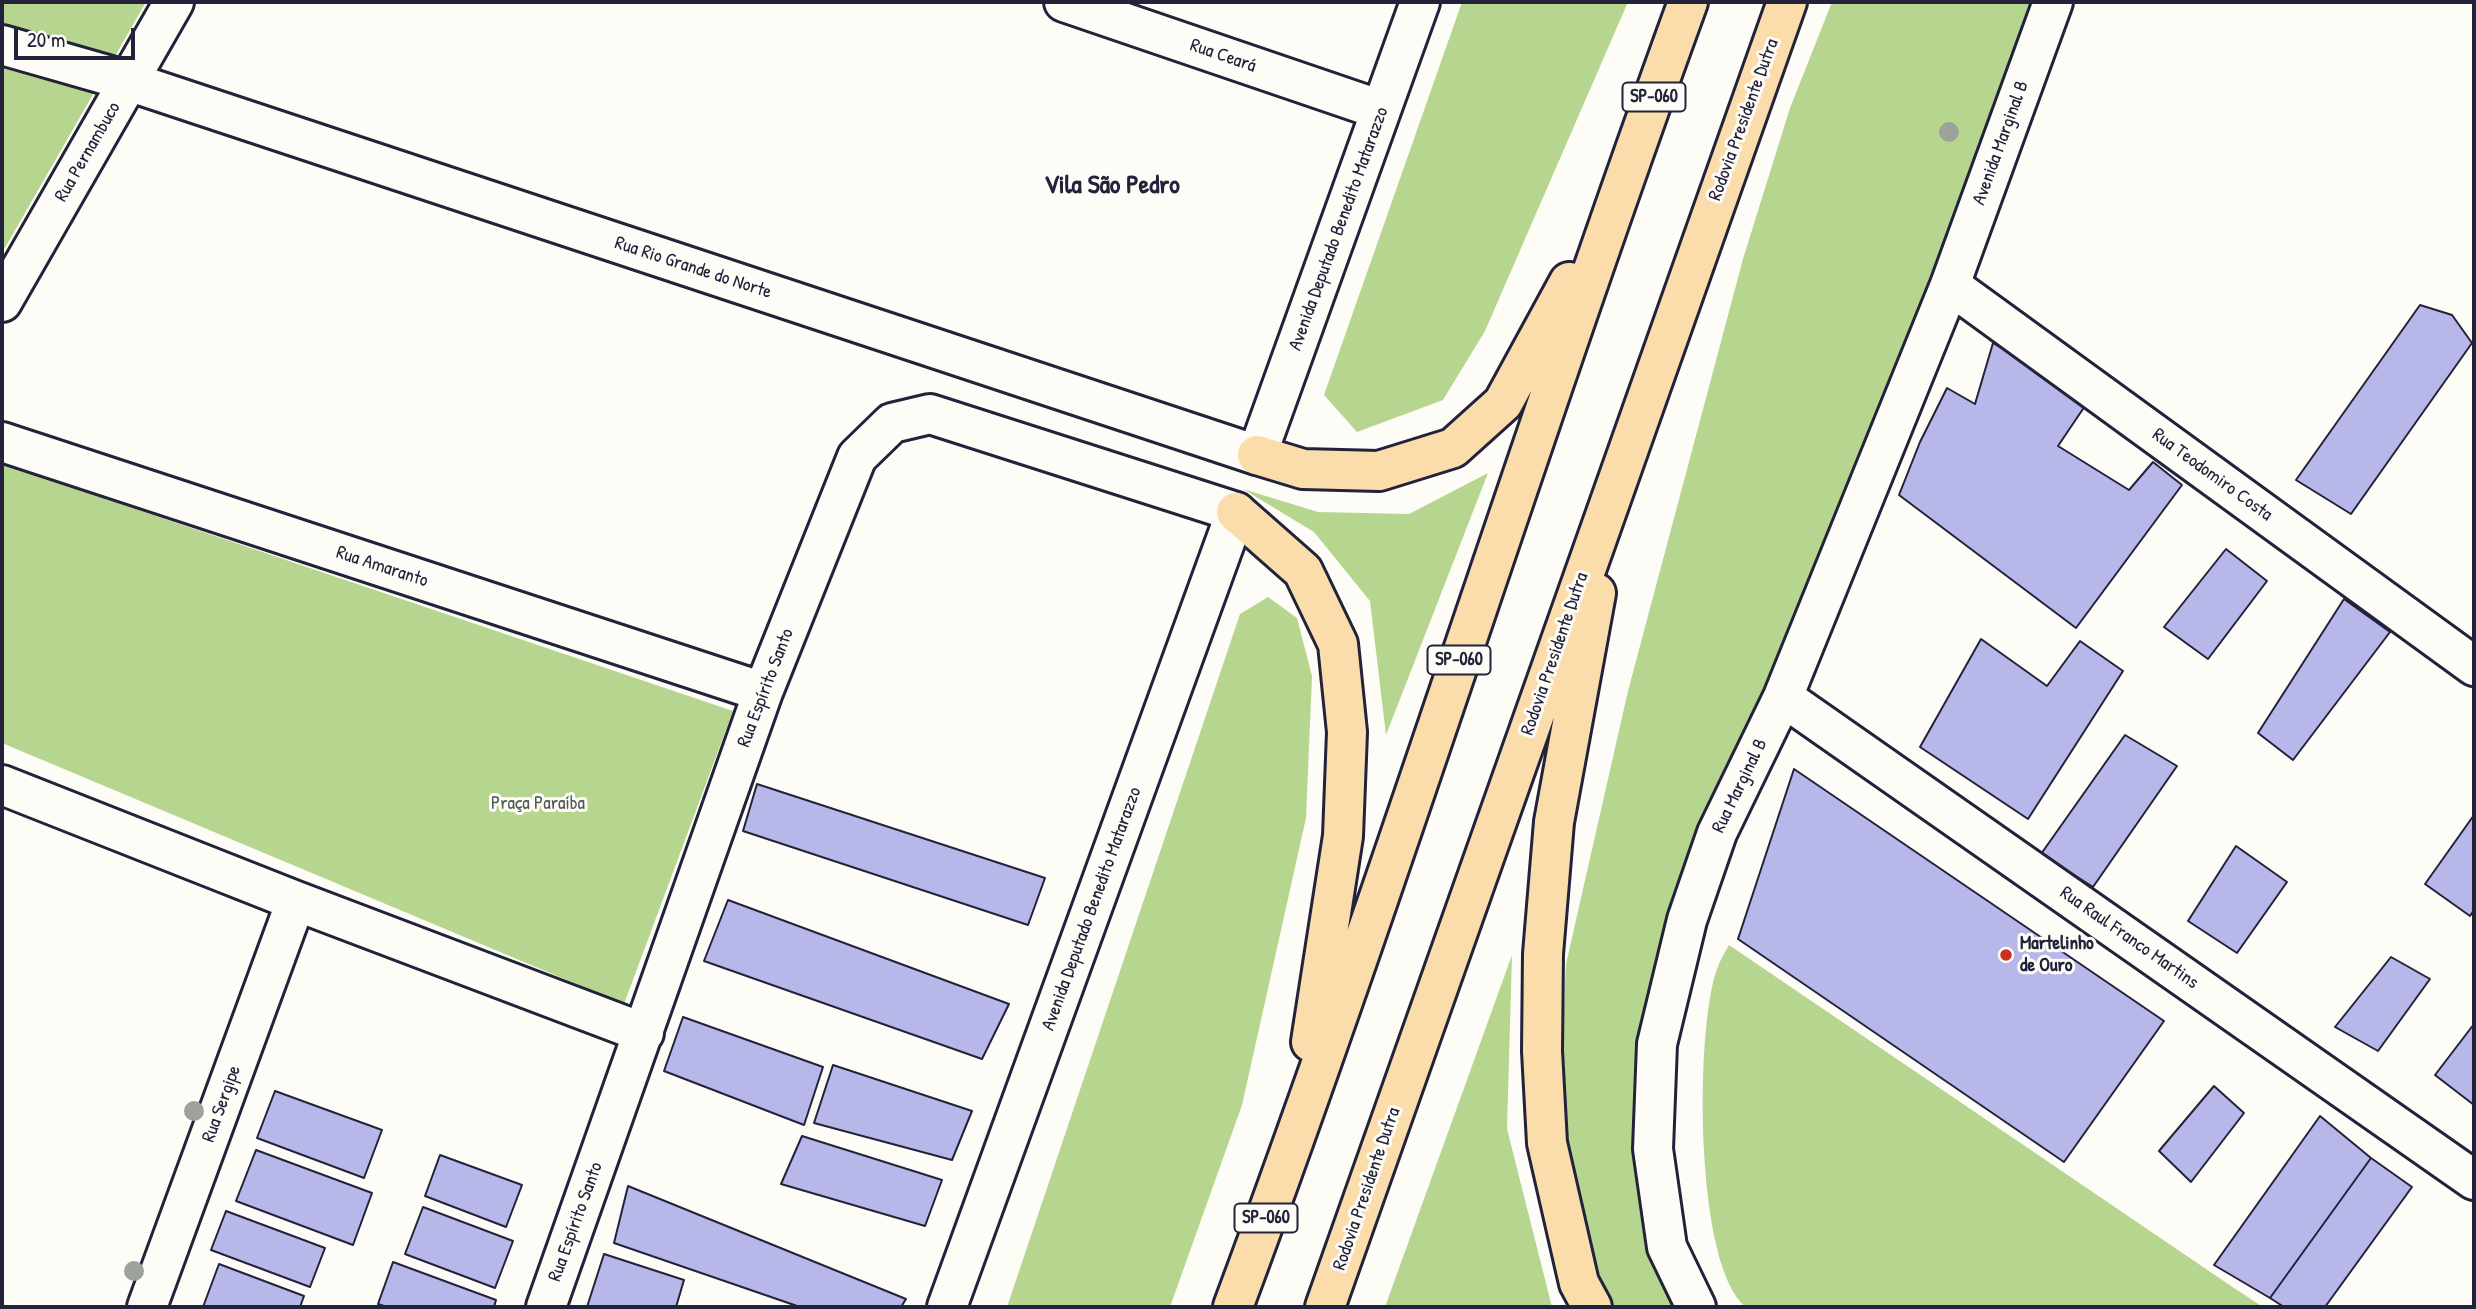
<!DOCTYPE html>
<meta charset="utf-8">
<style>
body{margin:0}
#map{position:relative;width:2476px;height:1309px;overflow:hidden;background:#fdfcf7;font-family:"Patrick Hand",sans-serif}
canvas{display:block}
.frame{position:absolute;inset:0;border:4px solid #22223b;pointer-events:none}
.scale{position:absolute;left:14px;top:28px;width:121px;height:32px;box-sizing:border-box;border:4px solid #22223b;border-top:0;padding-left:9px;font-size:21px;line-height:24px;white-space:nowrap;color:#22223b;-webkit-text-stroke:5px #fdfcf7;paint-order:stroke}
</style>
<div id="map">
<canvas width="2476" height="1309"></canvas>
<div class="frame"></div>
<div class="scale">20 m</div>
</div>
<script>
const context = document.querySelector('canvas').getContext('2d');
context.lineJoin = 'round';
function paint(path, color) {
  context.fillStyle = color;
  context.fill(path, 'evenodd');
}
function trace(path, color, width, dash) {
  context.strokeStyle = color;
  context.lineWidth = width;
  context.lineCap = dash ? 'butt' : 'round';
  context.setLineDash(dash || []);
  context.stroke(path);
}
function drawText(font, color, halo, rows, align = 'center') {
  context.font = font + ' "Patrick Hand",sans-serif';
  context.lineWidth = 6;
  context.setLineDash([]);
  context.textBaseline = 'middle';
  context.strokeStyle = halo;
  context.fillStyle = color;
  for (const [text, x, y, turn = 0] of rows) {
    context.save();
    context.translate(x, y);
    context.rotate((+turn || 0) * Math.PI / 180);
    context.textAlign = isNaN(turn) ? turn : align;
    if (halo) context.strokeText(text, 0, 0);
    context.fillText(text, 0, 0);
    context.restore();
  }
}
paint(new Path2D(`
 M2,2H146L2,253Z
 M1462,2H1628L1485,331L1443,400L1357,432L1324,395Z
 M1832,2H2030L1944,240L1646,1017L1684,1307H1616L1600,1285L1578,1199L1560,1098L1566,964L1628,691L1743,259L1790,108Z
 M2,464L733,711L624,1004L2,743Z
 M1488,473L1386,735L1370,601L1314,532L1243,489L1318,512L1409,514Z
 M1268,597L1297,618L1312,676L1306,818L1242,1105L1170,1307H1007L1240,614Z
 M1729,945L2234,1288L2263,1307H1746C1694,1267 1695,1028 1717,969C1720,960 1725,952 1729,945Z
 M1512,955L1507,1129L1552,1307H1385Z`), '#b6d58e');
const building = new Path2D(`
 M2420,305L2452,315L2472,343L2351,514L2296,480Z
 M1993,343L2089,400L2058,446L2129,490L2153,462L2182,485L2076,628L1899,495L1920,442L1947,388L1975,404Z
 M2226,549L2267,581L2208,659L2164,627Z
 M2344,599L2390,632L2293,760L2258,733Z
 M1981,639L2047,686L2080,641L2123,671L2028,819L1920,747Z
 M2125,735L2177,766L2093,887L2041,854Z
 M1794,769L2164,1021L2064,1162L1738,939Z
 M757,784L1045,878L1028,925L743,831Z
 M2474,815V910L2470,916L2425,884Z
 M2236,846L2287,882L2237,953L2188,921Z
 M728,900L1009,1004L982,1059L704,961Z
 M2391,957L2430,979L2378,1051L2335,1027Z
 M683,1017L823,1067L804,1125L664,1071Z
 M2474,1024V1105L2435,1075Z
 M833,1065L972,1111L952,1160L814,1123Z
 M2214,1086L2244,1113L2191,1182L2159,1151Z
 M275,1091L382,1130L364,1178L257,1138Z
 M2320,1116L2371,1158L2270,1298L2214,1265Z
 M802,1136L942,1180L925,1226L781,1184Z
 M256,1150L372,1193L353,1245L236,1201Z
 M440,1155L522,1185L506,1227L425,1196Z
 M2371,1158L2412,1187L2325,1307H2284L2270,1298Z
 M628,1186L906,1299L901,1307H800L614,1243Z
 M423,1207L513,1241L495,1288L405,1254Z
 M226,1211L325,1248L310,1287L211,1250Z
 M604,1254L684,1280L676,1307H587Z
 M393,1262L496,1300L494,1307H387L378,1304Z
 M219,1264L304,1296L300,1307H203Z`);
paint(building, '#b7b7e9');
trace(building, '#22223b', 2);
const minor = new Path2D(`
 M1064,2L1381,110
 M2,45L128,81L1257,455L1420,2
 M1950,285L2474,666
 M2,302L174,2
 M2,442L763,692
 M1783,697L2474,1180
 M2,785L296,901L644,1033
 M147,1307L296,901
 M546,1307L763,692L857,457L892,423L930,414L1236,512L947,1307
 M1696,1307L1667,1247L1653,1149L1657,1044L1687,920L1717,833L1783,697L1950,285L2053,2`);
const highway = new Path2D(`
 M1257,455L1303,469L1379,471L1453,448L1503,403L1569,282
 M1236,512L1303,571L1338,644L1347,732L1343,836L1311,1042
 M1233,1307C1394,875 1530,435 1688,2
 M1325,1307L1787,2
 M1592,1307L1579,1283L1547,1143L1542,1051L1543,954L1554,822L1596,593`);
trace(minor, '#22223b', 44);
trace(highway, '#22223b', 44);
trace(minor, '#fdfcf7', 38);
trace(highway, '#faddab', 38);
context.fillStyle = '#9da29d';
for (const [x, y] of [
 [1949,132],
 [194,1111],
 [134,1271]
]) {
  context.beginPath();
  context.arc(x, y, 10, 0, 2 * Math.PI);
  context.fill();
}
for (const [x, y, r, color] of [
 [2006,955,7,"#c8321e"]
]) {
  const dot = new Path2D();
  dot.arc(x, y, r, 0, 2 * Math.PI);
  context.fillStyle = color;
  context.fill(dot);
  trace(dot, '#fdfcf7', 2.5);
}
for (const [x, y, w] of [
 [1654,97,63],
 [1459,660,63],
 [1266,1218,63]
]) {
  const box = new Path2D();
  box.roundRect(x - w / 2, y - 14.5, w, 29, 5);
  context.fillStyle = '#fdfcf7';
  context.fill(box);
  trace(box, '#22223b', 2);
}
drawText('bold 18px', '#22223b', null, [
 ["SP-060",1654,97],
 ["SP-060",1459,660],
 ["SP-060",1266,1218]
]);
drawText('19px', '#22223b', '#fdfcf7', [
 ["Rua Ceará",1223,56,19],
 ["Rodovia Presidente Dutra",1744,120,-70],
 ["Avenida Marginal B",2001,143,-70],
 ["Rua Pernambuco",88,152,-60],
 ["Avenida Deputado Benedito Matarazzo",1339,229,-70],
 ["Rua Rio Grande do Norte",693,268,18],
 ["Rua Teodomiro Costa",2212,475,36],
 ["Rua Amaranto",382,567,18],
 ["Rodovia Presidente Dutra",1555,654,-71],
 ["Rua Espírito Santo",766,688,-69],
 ["Rua Marginal B",1740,786,-64],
 ["Avenida Deputado Benedito Matarazzo",1092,909,-70],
 ["Rua Raul Franco Martins",2129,938,35],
 ["Rua Sergipe",222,1104,-70],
 ["Rodovia Presidente Dutra",1367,1189,-71],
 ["Rua Espírito Santo",576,1222,-70]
]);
drawText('19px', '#4e5854', '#fdfcf7', [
 ["Praça Paraíba",538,804]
]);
drawText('bold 19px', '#22223b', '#fdfcf7', [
 ["Martelinho",2020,944],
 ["de Ouro",2020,966]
], 'left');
drawText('bold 26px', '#22223b', '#fdfcf7', [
 ["Vila São Pedro",1112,186]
]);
</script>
